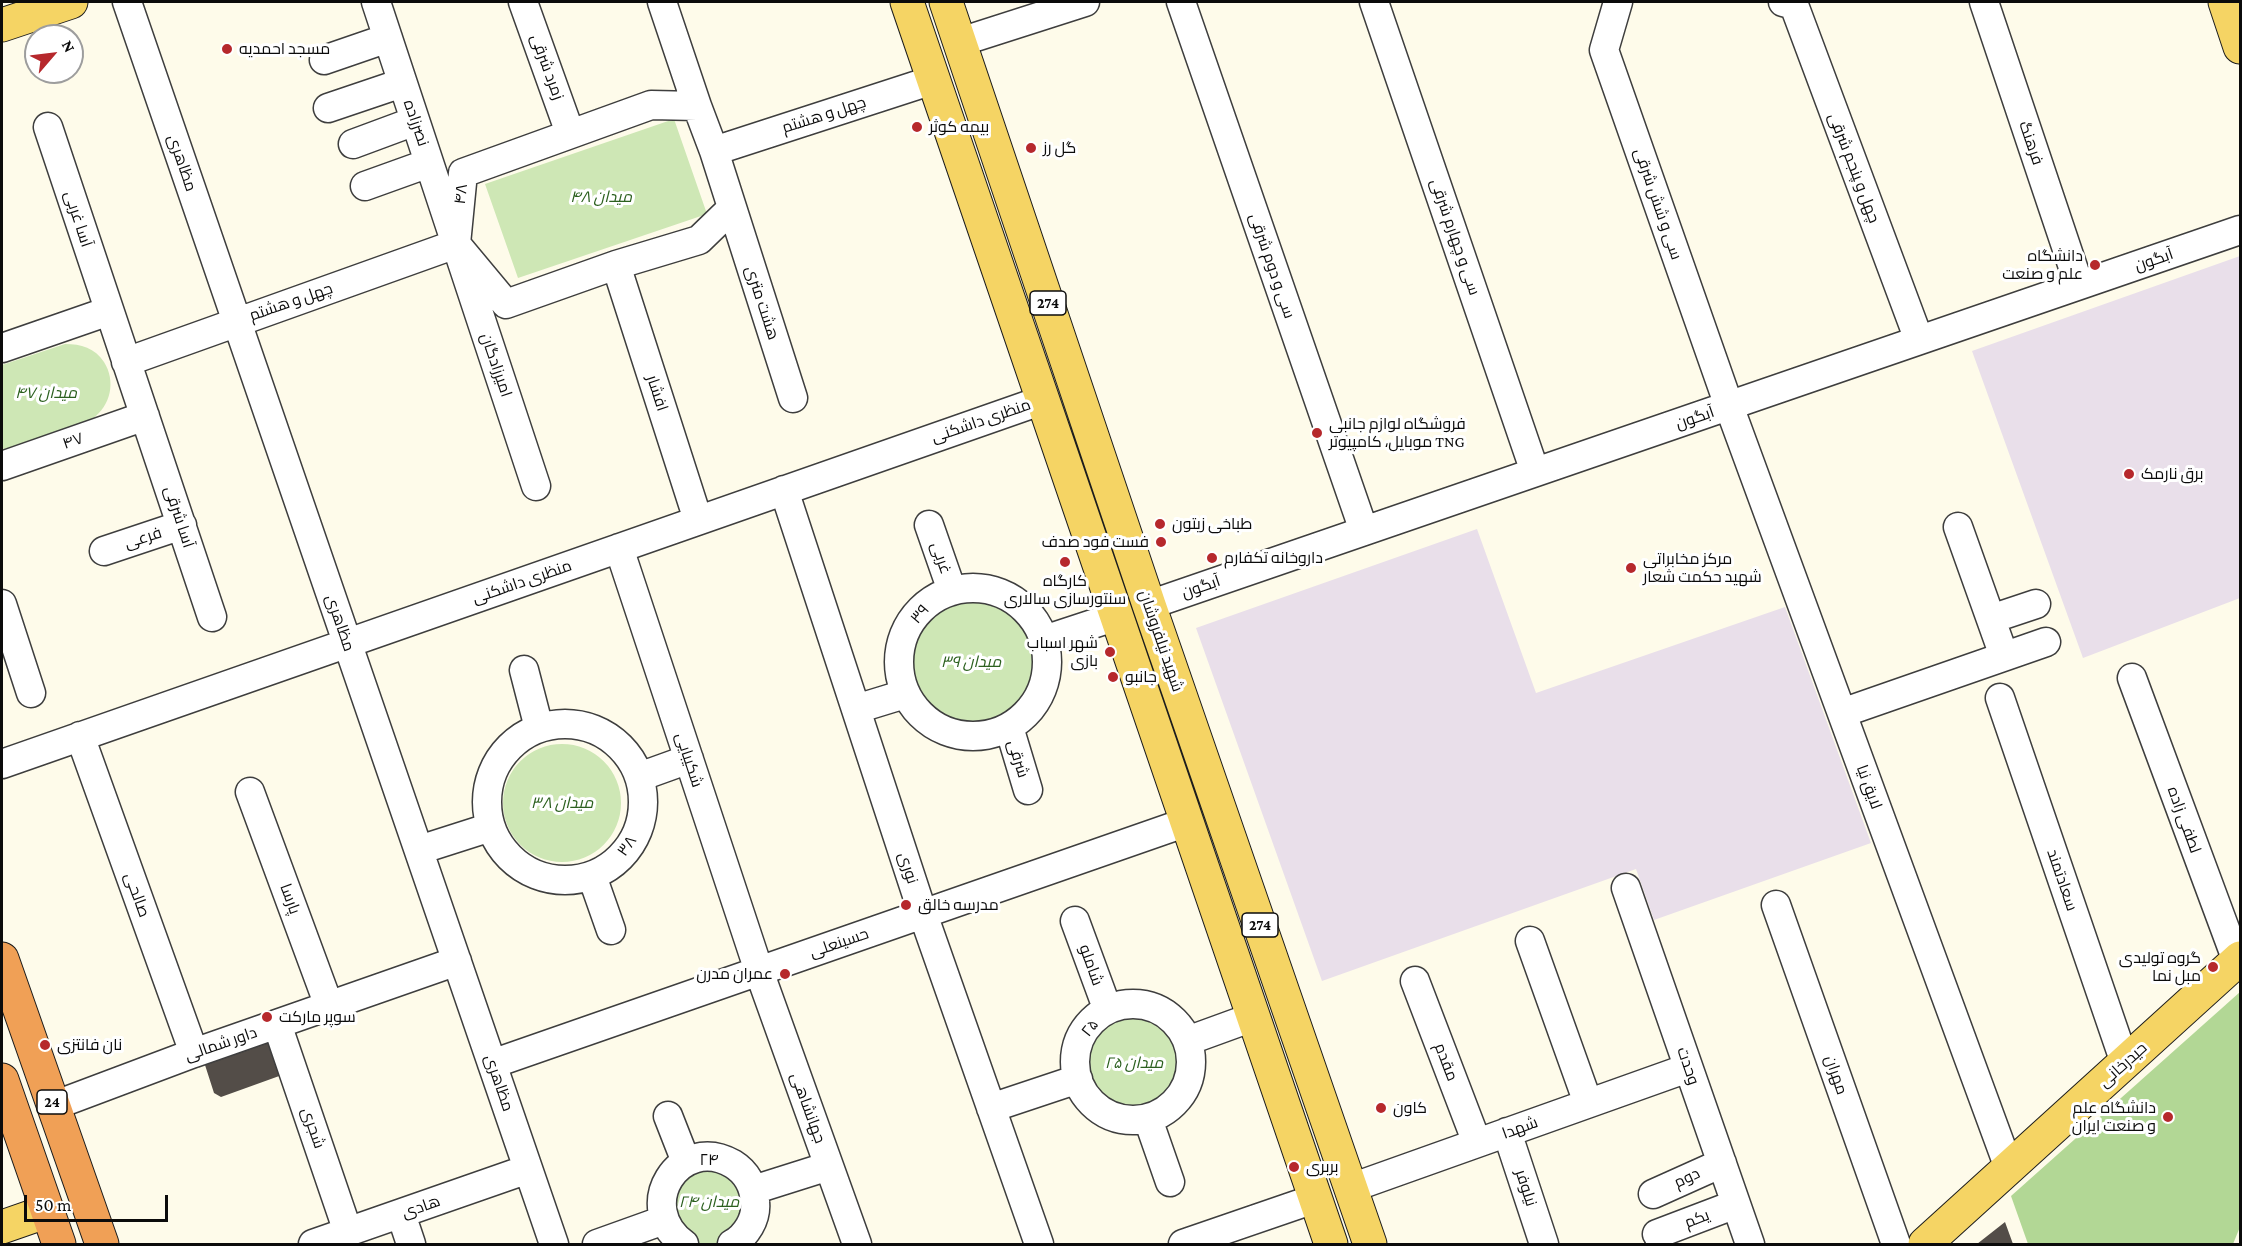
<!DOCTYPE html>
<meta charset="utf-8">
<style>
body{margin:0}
#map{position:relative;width:2242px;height:1246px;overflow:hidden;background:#fefbea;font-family:"Crimson Pro",serif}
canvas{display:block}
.frame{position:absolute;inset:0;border:3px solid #0b0b0b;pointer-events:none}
.north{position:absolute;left:24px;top:24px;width:60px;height:60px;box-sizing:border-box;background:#fff;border:2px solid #9d9d9d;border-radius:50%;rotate:62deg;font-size:16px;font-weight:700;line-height:24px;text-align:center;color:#0b0b0b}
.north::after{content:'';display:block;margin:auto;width:21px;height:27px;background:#b6282c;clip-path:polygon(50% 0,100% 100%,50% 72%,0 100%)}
.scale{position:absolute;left:24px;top:1195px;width:144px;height:27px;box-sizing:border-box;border:3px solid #0b0b0b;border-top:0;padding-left:8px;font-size:18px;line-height:21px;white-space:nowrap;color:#0b0b0b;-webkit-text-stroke:4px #fff;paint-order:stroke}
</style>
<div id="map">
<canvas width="2242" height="1246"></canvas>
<div class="frame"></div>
<div class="north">N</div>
<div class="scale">50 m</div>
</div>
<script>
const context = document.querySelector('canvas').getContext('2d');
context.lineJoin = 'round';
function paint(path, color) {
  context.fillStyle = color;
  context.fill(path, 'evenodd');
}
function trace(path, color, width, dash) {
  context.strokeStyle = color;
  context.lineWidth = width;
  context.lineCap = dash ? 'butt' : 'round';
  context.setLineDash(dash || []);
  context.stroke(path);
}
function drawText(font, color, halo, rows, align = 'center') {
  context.font = font + ' "Crimson Pro",Cairo,serif';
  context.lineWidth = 6;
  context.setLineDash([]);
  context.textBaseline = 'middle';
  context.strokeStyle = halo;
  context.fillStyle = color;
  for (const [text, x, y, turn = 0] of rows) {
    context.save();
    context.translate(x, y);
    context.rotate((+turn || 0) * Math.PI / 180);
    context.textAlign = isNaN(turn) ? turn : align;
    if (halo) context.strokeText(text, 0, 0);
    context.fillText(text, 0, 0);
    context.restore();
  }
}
paint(new Path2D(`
 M2240,256V598L2083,658L1972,351Z
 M1477,529L1536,693L1785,607L1871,843L1654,920L1636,869L1322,981L1196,628Z`), '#e9dfea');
paint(new Path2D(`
 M674,119L707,214L518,278L485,184Z
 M65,344C81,344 95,348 104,362C116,381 111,406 92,419C85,424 75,426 67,429C48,435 29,442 10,448L2,449V365Z
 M952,591L997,592L1044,640L1029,711L965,735L924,717L901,672L904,635Z
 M503 803a59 59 0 1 1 118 0a59 59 0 1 1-118 0Z
 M1087 1063a47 47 0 1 1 94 0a47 47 0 1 1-94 0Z
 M705,1159L751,1190L725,1244H691L679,1237L669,1183Z`), '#cee7b5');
paint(new Path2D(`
 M2240,992V1227L2233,1244H2028L2011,1196Z`), '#b2d795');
paint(new Path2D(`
 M268,1043L274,1045L282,1075L221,1097L214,1093L205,1065Z
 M2005,1222L2013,1244H1977Z`), '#534d48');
const minor = new Path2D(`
 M127,2L554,1244
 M376,2L536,486
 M523,2L570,133
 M662,2L697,106
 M1181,2L1364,531
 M1374,2L1535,472
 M1618,2L1604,50L1729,406L2009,1168
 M1783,2L1794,5L1919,340
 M1984,2L2079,285
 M960,42L1085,2
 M324,60L388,38
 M328,108L402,83
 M48,127L212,617
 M353,144L415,121
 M714,151L933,80
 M365,186L429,163
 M731,209L699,240L616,265L506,304L456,244L463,173L651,105L697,106L714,151L793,398
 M616,265L698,520
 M2,348L109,311
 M126,362L456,244
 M2,466L145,416
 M784,490L923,914L1039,1244
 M929,525L952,591
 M1958,527L2004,656
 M619,548L759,971L857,1244
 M104,551L182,525
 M899 662a74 74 0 1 1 148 0a74 74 0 1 1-148 0Z
 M2,604L31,693
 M1149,605L2240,230
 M1991,619L2036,604
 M1044,640L1117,616
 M524,670L539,728
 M2132,678L2237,961
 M2000,698L2125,1063
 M856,709L905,694
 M1842,713L2046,642
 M487 802a78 78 0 1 1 156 0a78 78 0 1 1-156 0Z
 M1009,727L1028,790
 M80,736L194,1053
 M2,764L1043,400
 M639,777L689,759
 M250,792L329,1006
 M419,850L491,827
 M592,876L611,930
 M1626,888L1750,1244
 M1776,905L1896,1244
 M1075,921L1107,1008
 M1530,941L1588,1103
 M1415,981L1477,1143
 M1075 1062a58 58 0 1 1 116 0a58 58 0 1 1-116 0Z
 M277,1024L348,1232
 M1187,1041L1253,1017
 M492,1064L1187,822
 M53,1106L194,1053L457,961
 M991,1108L1078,1079
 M668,1116L686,1162
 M1148,1119L1170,1182
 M1507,1132L1544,1244
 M1351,1188L1688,1068
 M753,1190L829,1166
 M1653,1194L1722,1163
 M401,1214L411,1244
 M1657,1234L1736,1204
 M313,1244L528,1169
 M597,1244L664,1220
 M684,1244C633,1207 679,1133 733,1164C746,1172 754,1186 755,1202C757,1219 746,1236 732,1244
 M1183,1244L1314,1199`);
const major = new Path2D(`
 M907,2L1331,1244
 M946,2L1149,605L1370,1244
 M2225,2L2240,47
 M2,25L71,2
 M2,1227L48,1211
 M1925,1244L2240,958`);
const highway = new Path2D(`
 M2,959L102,1244
 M2,1080L59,1244`);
trace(minor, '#3e3e3e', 31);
trace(major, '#1c1c1c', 35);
trace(highway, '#1c1c1c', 35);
trace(minor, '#fff', 28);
trace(major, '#f5d464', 33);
trace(highway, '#f0a056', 33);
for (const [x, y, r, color] of [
 [227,49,6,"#b6282c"],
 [917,127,6,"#b6282c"],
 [1031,148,6,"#b6282c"],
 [2095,265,6,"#b6282c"],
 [1317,433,6,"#b6282c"],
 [2129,474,6,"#b6282c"],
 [1160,524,6,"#b6282c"],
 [1161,542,6,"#b6282c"],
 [1212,558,6,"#b6282c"],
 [1065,562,6,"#b6282c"],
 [1631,568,6,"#b6282c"],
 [1110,652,6,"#b6282c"],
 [1113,677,6,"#b6282c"],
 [906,905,6,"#b6282c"],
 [2213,967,6,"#b6282c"],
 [785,974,6,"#b6282c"],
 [267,1017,6,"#b6282c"],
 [45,1045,6,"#b6282c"],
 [1381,1108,6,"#b6282c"],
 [2168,1117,6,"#b6282c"],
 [1294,1167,6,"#b6282c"]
]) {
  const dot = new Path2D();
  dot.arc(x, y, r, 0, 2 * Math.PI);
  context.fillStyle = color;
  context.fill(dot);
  trace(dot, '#fff', 2);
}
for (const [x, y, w] of [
 [1048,303,36],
 [1260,925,36],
 [52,1102,30]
]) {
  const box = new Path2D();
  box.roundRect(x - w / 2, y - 12, w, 24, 4.5);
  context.fillStyle = '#fff';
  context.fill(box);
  trace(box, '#0b0b0b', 1.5);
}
drawText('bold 15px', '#0b0b0b', null, [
 ["274",1048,303],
 ["274",1260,925],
 ["24",52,1102]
]);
drawText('16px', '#0b0b0b', '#fff', [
 ["مسجد احمدیه",239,49],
 ["بیمه کوثر",929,127],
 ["گل رز",1043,148],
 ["دانشگاه",2083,256,"right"],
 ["علم و صنعت",2083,274,"right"],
 ["فروشگاه لوازم جانبی",1329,424],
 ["موبایل، کامپيوتر TNG",1329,442],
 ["برق نارمک",2141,474],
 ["طباخی زیتون",1172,524],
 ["فست فود صدف",1149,542,"right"],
 ["داروخانه تکفارم",1224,558],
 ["مرکز مخابراتی",1643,559],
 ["شهید حکمت شعار",1643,577],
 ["کارگاه",1065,581,"center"],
 ["سنتورسازی سالاری",1065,599,"center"],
 ["شهر اسباب",1098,643,"right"],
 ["بازی",1098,661,"right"],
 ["جانبو",1125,677],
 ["مدرسه خالق",918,905],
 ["گروه تولیدی",2201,958,"right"],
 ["مبل نما",2201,976,"right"],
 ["عمران مدرن",773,974,"right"],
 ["سوپر مارکت",279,1017],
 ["نان فانتزی",57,1045],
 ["کاون",1393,1108],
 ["دانشگاه علم",2156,1108,"right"],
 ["و صنعت ایران",2156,1126,"right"],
 ["بربری",1306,1167]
], 'left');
drawText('16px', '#0b0b0b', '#fff', [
 ["زمرد شرقی",547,67,70],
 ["چهل و هشتم",824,115,-18],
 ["نصرزاده",416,123,71],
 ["فرهنگ",2031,143,71],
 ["مظاهری",182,163,71],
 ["چهل و ‍پنجم شرقی",1854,168,69],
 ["۴۸",461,194,-84],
 ["سی و شش شرقی",1658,204,71],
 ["آسا غربی",78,219,72],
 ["سی و چهارم شرقی",1455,237,71],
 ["آبگون",2154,260,-19],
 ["سی و دوم شرقی",1272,266,71],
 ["چهل و هشتم",291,302,-19],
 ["هشت متری",762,303,72],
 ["امیرزادگان",496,365,71],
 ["افشار",657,393,72],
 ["آبگون",1695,418,-19],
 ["منظری داشکنی",981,421,-19],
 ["۴۷",73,441,-19],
 ["آسا شرقی",179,517,72],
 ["فرعی",143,538,-18],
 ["غربی",941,558,71],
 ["منظری داشکنی",522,582,-19],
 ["آبگون",1201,587,-19],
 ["۳۹",920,614,-50],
 ["مظاهری",340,623,71],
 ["شهید نیلفروشان",1161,641,71],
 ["شرقی",1018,759,73],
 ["شکیبایی",689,760,72],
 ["لایق نیا",1869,787,70],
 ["لطفی زاده",2184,820,70],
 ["۳۸",627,846,-55],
 ["نوری",908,868,72],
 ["سعادتمند",2062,880,71],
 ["صالحی",137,895,70],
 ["پارسا",290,899,70],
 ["حسینعلی",839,943,-19],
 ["شاملو",1091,965,70],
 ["۲۵",1090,1028,-51],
 ["داور شمالی",221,1044,-19],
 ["مقدم",1446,1062,69],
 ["حیدرخانی",2123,1065,-42],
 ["وحدت",1688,1066,71],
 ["مهران",1836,1075,71],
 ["مظاهری",499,1083,71],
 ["جهانشاهی",808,1108,70],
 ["شجری",313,1128,71],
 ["شهدا",1520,1128,-20],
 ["۲۴",709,1160],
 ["دوم",1687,1178,-25],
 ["نیلوفر",1526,1188,72],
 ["هادی",421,1207,-19],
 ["یکم",1697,1219,-21]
]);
drawText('italic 16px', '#2b601e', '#fff', [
 ["میدان ۴۸",601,197],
 ["میدان ۴۷",46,393],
 ["میدان ۳۹",971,662],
 ["میدان ۳۸",562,803],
 ["میدان ۲۵",1134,1063],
 ["میدان ۲۴",709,1202]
]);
</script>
